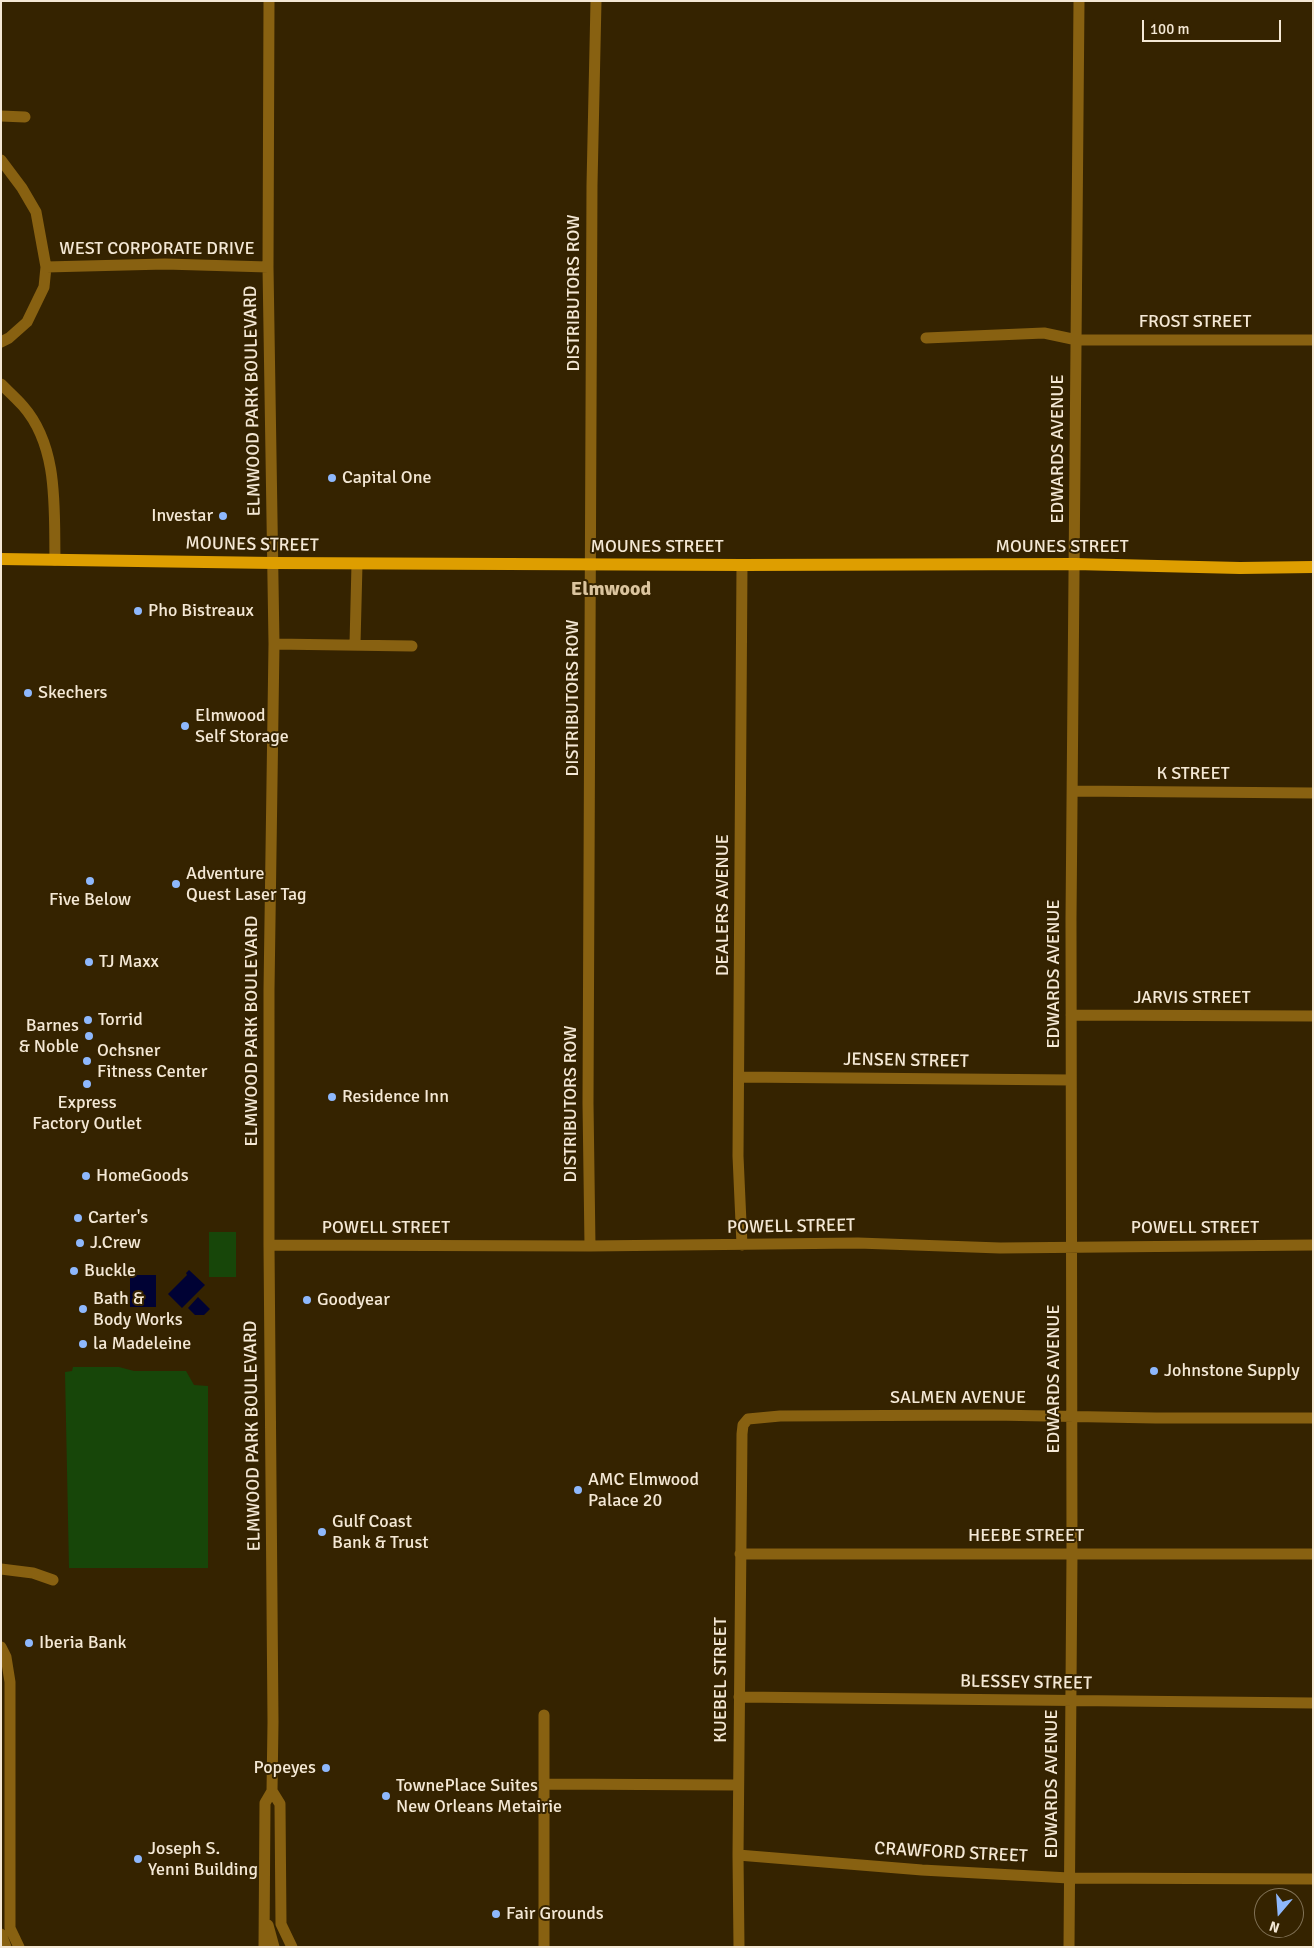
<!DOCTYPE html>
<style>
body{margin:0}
#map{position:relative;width:1314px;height:1948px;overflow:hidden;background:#352300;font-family:Signika,sans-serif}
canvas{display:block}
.frame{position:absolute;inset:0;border:2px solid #f4e8d5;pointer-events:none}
.north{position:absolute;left:1254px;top:1888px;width:50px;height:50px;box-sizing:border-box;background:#352300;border:1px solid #817255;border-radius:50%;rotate:198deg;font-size:14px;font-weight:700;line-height:20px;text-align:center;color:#f4e8d5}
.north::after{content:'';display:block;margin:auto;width:18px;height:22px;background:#8eb8fd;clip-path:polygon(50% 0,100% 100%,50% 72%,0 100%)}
.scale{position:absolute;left:1142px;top:20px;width:139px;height:22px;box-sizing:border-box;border:2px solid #f4e8d5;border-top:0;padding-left:6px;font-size:15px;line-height:18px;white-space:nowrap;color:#f4e8d5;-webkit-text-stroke:4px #352300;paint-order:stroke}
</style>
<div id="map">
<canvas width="1314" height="1948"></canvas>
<div class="frame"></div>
<div class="north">N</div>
<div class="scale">100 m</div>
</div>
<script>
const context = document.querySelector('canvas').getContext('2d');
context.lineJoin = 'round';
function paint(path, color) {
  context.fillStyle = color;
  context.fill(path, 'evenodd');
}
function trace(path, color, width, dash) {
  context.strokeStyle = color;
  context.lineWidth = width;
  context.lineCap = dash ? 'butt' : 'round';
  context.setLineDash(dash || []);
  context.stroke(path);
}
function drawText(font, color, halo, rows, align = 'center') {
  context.font = font + ' Signika,sans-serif';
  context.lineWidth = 4;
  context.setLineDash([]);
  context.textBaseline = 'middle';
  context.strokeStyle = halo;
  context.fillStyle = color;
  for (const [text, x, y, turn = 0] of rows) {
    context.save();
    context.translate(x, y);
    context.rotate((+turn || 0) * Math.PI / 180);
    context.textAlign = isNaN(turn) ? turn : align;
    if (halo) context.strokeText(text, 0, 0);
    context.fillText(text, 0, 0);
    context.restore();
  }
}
paint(new Path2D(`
 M209,1232H236V1277H209Z
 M73,1367H119L134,1371H186L194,1385L208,1386V1568H69L65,1372L72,1371Z`), '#174609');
paint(new Path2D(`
 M189,1270L205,1285L182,1308L168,1294L187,1275L186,1273Z
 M130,1275H156V1307H130Z
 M198,1297L210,1309L204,1315H195L188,1308Z`), '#000234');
trace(new Path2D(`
 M1,116L25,117
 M1,160L22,188L36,212L46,267L44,287L27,322L9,338L1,342
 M46,267L165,264L268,267
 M926,338L1044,333L1077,340H1313
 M1,384C8,391 16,398 23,406C59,447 54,509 55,560
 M274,644L412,646
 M355,644L357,564
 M1073,791L1313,793
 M1071,1015L1313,1016
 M739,1077L1071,1080
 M269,1245L590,1246L858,1243L1000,1248L1313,1245
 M742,1245L738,1156L742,565
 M590,1246L588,1103L592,185L596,1
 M740,1554H1313
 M1,1569L33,1573L53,1580
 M1,1647L6,1657L10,1682V1928L19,1947
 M739,1697L1313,1703
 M544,1715V1947
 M544,1784L738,1785
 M272,1791L280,1804L281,1924L292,1947
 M738,1855L922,1870L1069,1878L1313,1879
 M268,1925L274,1947
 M1,1934L6,1947
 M264,1947L265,1803L272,1791L273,1722L269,1245V990L274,644L268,267L269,1
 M739,1947L738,1855L742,1434L743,1425L748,1419L780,1416L993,1415L1156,1418H1313
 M1069,1947L1072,1554L1071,918L1079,1`), '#886111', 11);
trace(new Path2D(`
 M1,559L273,563L742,565L1075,564L1240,568L1313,567`), '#de9e00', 12);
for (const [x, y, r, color] of [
 [332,478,5,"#8eb8fd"],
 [223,516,5,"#8eb8fd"],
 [138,611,5,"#8eb8fd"],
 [28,693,5,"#8eb8fd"],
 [185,726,5,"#8eb8fd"],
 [90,881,5,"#8eb8fd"],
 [176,884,5,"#8eb8fd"],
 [89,962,5,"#8eb8fd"],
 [88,1020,5,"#8eb8fd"],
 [89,1036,5,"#8eb8fd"],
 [87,1061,5,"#8eb8fd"],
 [87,1084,5,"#8eb8fd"],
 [332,1097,5,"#8eb8fd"],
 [86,1176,5,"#8eb8fd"],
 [78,1218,5,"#8eb8fd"],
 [80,1243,5,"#8eb8fd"],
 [74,1271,5,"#8eb8fd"],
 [307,1300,5,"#8eb8fd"],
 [83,1309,5,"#8eb8fd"],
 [83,1344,5,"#8eb8fd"],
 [1154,1371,5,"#8eb8fd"],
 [578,1490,5,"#8eb8fd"],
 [322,1532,5,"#8eb8fd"],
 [29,1643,5,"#8eb8fd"],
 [326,1768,5,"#8eb8fd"],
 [386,1796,5,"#8eb8fd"],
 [138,1859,5,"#8eb8fd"],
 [496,1914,5,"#8eb8fd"]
]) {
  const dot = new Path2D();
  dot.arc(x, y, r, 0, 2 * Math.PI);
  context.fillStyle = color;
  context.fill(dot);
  trace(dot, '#352300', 2);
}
drawText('18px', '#f4e8d5', '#352300', [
 ["WEST CORPORATE DRIVE",157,249],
 ["DISTRIBUTORS ROW",574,293,-90],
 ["FROST STREET",1195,322],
 ["ELMWOOD PARK BOULEVARD",253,401,-91],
 ["EDWARDS AVENUE",1058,449,-90],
 ["MOUNES STREET",252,545,1],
 ["MOUNES STREET",657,547],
 ["MOUNES STREET",1062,547],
 ["DISTRIBUTORS ROW",573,698,-90],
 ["K STREET",1193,774],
 ["DEALERS AVENUE",723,905,-90],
 ["EDWARDS AVENUE",1054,974,-90],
 ["JARVIS STREET",1192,998],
 ["ELMWOOD PARK BOULEVARD",252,1031,-90],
 ["JENSEN STREET",906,1061,1],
 ["DISTRIBUTORS ROW",571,1104,-90],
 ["POWELL STREET",791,1227,-1],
 ["POWELL STREET",386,1228],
 ["POWELL STREET",1195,1228],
 ["EDWARDS AVENUE",1054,1379,-90],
 ["SALMEN AVENUE",958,1398],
 ["ELMWOOD PARK BOULEVARD",253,1436,-91],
 ["HEEBE STREET",1026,1536],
 ["KUEBEL STREET",721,1680,-90],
 ["BLESSEY STREET",1026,1683,1],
 ["EDWARDS AVENUE",1052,1784,-90],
 ["CRAWFORD STREET",951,1853,3]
]);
drawText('18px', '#f4e8d5', '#352300', [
 ["Capital One",342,478],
 ["Investar",213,516,"right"],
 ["Pho Bistreaux",148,611],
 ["Skechers",38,693],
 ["Elmwood",195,716],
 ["Self Storage",195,737],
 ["Adventure",186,874],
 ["Quest Laser Tag",186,895],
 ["Five Below",90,900,"center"],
 ["TJ Maxx",99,962],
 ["Torrid",98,1020],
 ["Barnes",79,1026,"right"],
 ["& Noble",79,1047,"right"],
 ["Ochsner",97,1051],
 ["Fitness Center",97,1072],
 ["Residence Inn",342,1097],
 ["Express",87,1103,"center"],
 ["Factory Outlet",87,1124,"center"],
 ["HomeGoods",96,1176],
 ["Carter's",88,1218],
 ["J.Crew",90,1243],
 ["Buckle",84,1271],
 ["Bath &",93,1299],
 ["Body Works",93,1320],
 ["Goodyear",317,1300],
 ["la Madeleine",93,1344],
 ["Johnstone Supply",1164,1371],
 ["AMC Elmwood",588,1480],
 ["Palace 20",588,1501],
 ["Gulf Coast",332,1522],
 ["Bank & Trust",332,1543],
 ["Iberia Bank",39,1643],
 ["Popeyes",316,1768,"right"],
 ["TownePlace Suites",396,1786],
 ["New Orleans Metairie",396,1807],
 ["Joseph S.",148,1849],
 ["Yenni Building",148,1870],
 ["Fair Grounds",506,1914]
], 'left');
drawText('bold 20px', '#dbc49e', '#352300', [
 ["Elmwood",611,590]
]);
</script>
